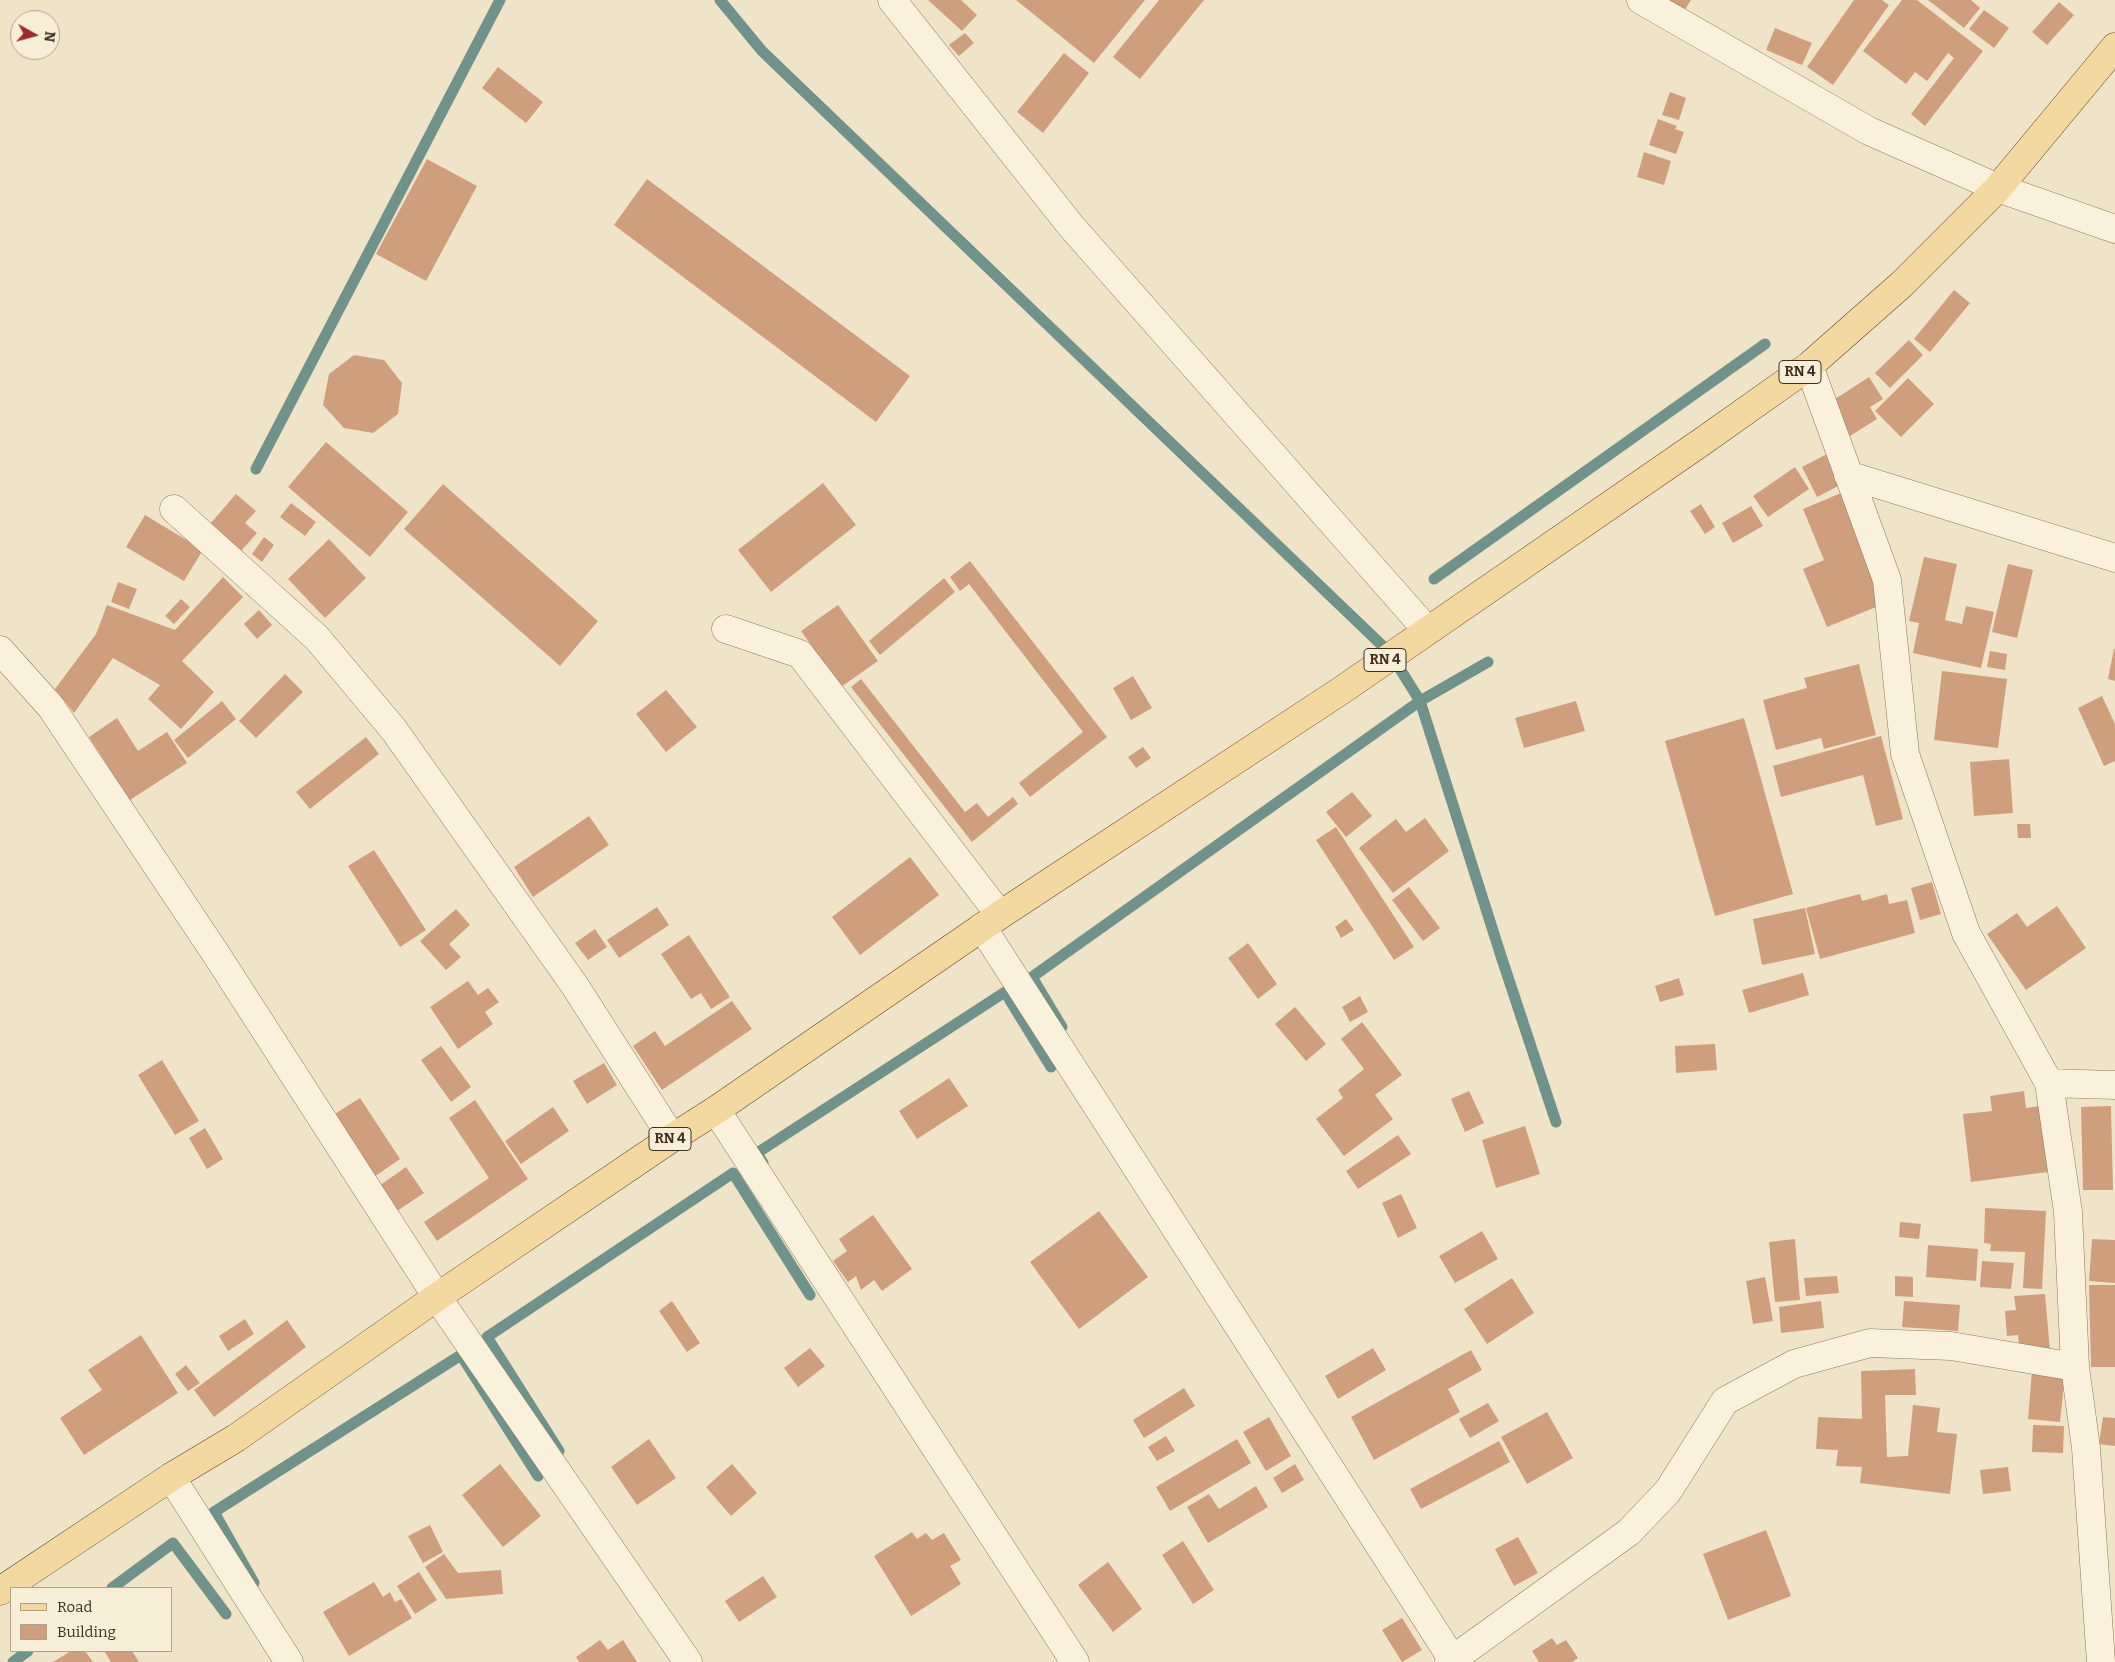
<!DOCTYPE html>
<style>
body{margin:0}
#map{position:relative;width:2115px;height:1662px;overflow:hidden;background:#f0e4c8;font-family:Bitter,serif}
canvas{display:block}
.legend{position:absolute;left:10px;top:1587px;width:162px;height:65px;box-sizing:border-box;background:#f7eed8;border:1px solid #ada18e;margin:0;padding:6px 9px;list-style:none;font-size:15px;color:#3d2e20}
.legend li{display:flex;align-items:center;gap:10px;height:25px}
.legend b{width:25px;border:1px solid #ada18e}
.north{position:absolute;left:10px;top:10px;width:50px;height:50px;box-sizing:border-box;background:#f7eed8;border:1px solid #ada18e;border-radius:50%;rotate:97deg;font-size:14px;font-weight:700;line-height:20px;text-align:center;color:#3d2e20}
.north::after{content:'';display:block;margin:auto;width:18px;height:22px;background:#9e2a2b;clip-path:polygon(50% 0,100% 100%,50% 72%,0 100%)}
</style>
<div id="map">
<canvas width="2115" height="1662"></canvas>
<ul class="legend">
<li><b style="height:6px;background:#f3d9a0"></b>Road</li>
<li><b style="height:14px;background:#cf9f7d"></b>Building</li>
</ul>
<div class="north">N</div>
</div>
<script>
const context = document.querySelector('canvas').getContext('2d');
context.lineJoin = 'round';
function trace(path, color, width, dash) {
  context.strokeStyle = color;
  context.lineWidth = width;
  context.lineCap = dash ? 'butt' : 'round';
  context.setLineDash(dash || []);
  context.stroke(path);
}
function paint(path, color) {
  context.fillStyle = color;
  context.fill(path, 'evenodd');
}
function drawText(font, color, halo, rows, align = 'center') {
  context.font = font + ' Bitter,serif';
  context.lineWidth = 4.5;
  context.setLineDash([]);
  context.textBaseline = 'middle';
  context.strokeStyle = halo;
  context.fillStyle = color;
  for (const [text, x, y, turn = 0] of rows) {
    context.save();
    context.translate(x, y);
    context.rotate((+turn || 0) * Math.PI / 180);
    context.textAlign = isNaN(turn) ? turn : align;
    if (halo) context.strokeText(text, 0, 0);
    context.fillText(text, 0, 0);
    context.restore();
  }
}
trace(new Path2D(`
 M720,0L762,51L1390,653L1420,701L1501,956L1556,1122
 M256,469L500,0
 M1434,579L1765,344
 M1062,1027L1032,977L1420,701L1488,662
 M763,1163L757,1153L1005,992L1051,1067
 M559,1451L487,1337L733,1173L810,1295
 M254,1583L214,1512L461,1355L538,1476
 M112,1588L173,1543L226,1614
 M13,1662L28,1651`), '#6f938a', 11);
paint(new Path2D(`
 M928,0H961L977,15L962,31Z
 M1016,0H1145L1094,63Z
 M1159,0H1204L1140,79L1113,57Z
 M1669,0H1691L1684,11Z
 M1854,0H1882L1889,5L1833,85L1807,67Z
 M1902,0H1917L1983,51L1925,126L1911,114L1954,58L1948,53L1927,81L1915,72L1906,84L1863,51Z
 M1928,0H1971L1980,8L1964,28Z
 M2059,2L2074,15L2047,45L2032,32Z
 M1984,10L2009,28L1994,48L1969,29Z
 M1775,28L1812,43L1802,65L1766,50Z
 M965,33L974,43L959,56L949,45Z
 M1064,53L1089,73L1043,133L1017,112Z
 M498,67L543,102L526,123L482,88Z
 M1670,92L1686,98L1679,120L1662,115Z
 M1658,119L1677,126L1675,129L1684,132L1676,154L1649,145Z
 M1644,152L1671,161L1664,185L1637,177Z
 M427,159L477,186L426,281L376,254Z
 M647,179L910,376L876,422L614,225Z
 M1954,290L1970,303L1930,352L1914,339Z
 M1909,340L1923,355L1890,388L1875,373Z
 M354,355L384,360L402,383L398,414L373,433L344,428L323,405L329,374Z
 M1869,377L1883,399L1870,407L1877,419L1850,436L1829,403Z
 M1908,378L1934,404L1901,437L1875,411Z
 M326,442L408,512L370,557L288,487Z
 M1829,453L1844,483L1817,497L1802,467Z
 M1795,467L1809,489L1768,517L1753,496Z
 M823,483L856,525L771,592L738,550Z
 M443,484L598,621L560,666L404,529Z
 M1841,493L1886,603L1827,627L1803,569L1824,560L1803,509Z
 M236,494L256,511L245,523L257,533L241,551L210,524Z
 M291,503L316,522L305,536L280,517Z
 M1701,504L1715,527L1705,534L1690,511Z
 M1751,506L1763,526L1733,543L1722,523Z
 M145,515L203,550L184,581L126,547Z
 M264,537L274,545L262,562L252,554Z
 M329,539L366,578L325,618L288,579Z
 M1924,557L1957,564L1945,620L1962,624L1966,606L1994,612L1981,668L1913,653L1919,623L1909,621Z
 M970,561L1107,737L1030,797L1019,783L1083,732L969,584L960,591L950,577Z
 M2008,564L2033,570L2017,638L1992,632Z
 M223,577L243,597L182,661L214,692L181,729L148,699L160,685L113,658L74,713L55,689L96,634L107,605L175,630Z
 M944,578L955,592L880,655L869,641Z
 M118,582L137,589L129,609L111,602Z
 M181,599L190,607L174,624L165,616Z
 M838,605L878,661L841,687L801,631Z
 M259,610L272,625L257,639L244,624Z
 M2114,649H2115V681L2108,679Z
 M1990,651L2007,654L2005,670L1987,667Z
 M1859,664L1876,735L1824,749L1821,738L1776,750L1763,700L1807,688L1804,678Z
 M1942,671L2007,679L1998,748L1934,740Z
 M285,674L303,692L256,738L239,721Z
 M1133,676L1152,708L1131,720L1113,688Z
 M861,679L965,812L977,803L988,817L1013,797L1018,804L972,842L851,687Z
 M666,690L697,727L666,752L636,714Z
 M2102,696L2115,724V761L2104,766L2078,708Z
 M222,701L236,719L188,758L174,740Z
 M1576,701L1585,731L1524,748L1515,718Z
 M117,718L138,751L167,732L187,763L130,800L89,737Z
 M1744,718L1793,894L1715,916L1665,741Z
 M1881,736L1903,819L1876,826L1863,775L1781,797L1773,766Z
 M366,737L379,754L310,809L296,792Z
 M1143,747L1151,758L1136,768L1128,757Z
 M2009,759L2013,813L1974,816L1970,762Z
 M1352,792L1372,816L1346,837L1326,812Z
 M589,816L609,845L533,897L514,867Z
 M1425,818L1449,851L1393,893L1359,848L1396,819L1406,832Z
 M2017,824H2030L2031,838H2018Z
 M1336,827L1414,947L1394,960L1316,840Z
 M374,850L426,930L400,947L348,866Z
 M910,857L939,895L860,955L832,917Z
 M1932,882L1941,914L1920,920L1911,888Z
 M1409,887L1440,928L1423,941L1392,900Z
 M1860,894L1862,901L1887,894L1889,904L1907,900L1915,933L1820,959L1806,908Z
 M2057,906L2086,948L2026,990L1987,934L2017,913L2027,927Z
 M657,907L669,925L619,958L607,940Z
 M1805,908L1815,954L1762,965L1753,919Z
 M456,909L470,925L449,944L461,957L446,970L420,941Z
 M1346,919L1354,930L1341,938L1335,927Z
 M595,929L607,947L588,960L575,943Z
 M689,935L730,997L711,1009L701,993L691,999L661,954Z
 M1248,943L1277,984L1258,999L1228,958Z
 M1803,973L1809,995L1749,1013L1742,990Z
 M1679,978L1684,995L1660,1002L1655,986Z
 M468,981L478,995L488,988L499,1002L485,1012L493,1024L458,1049L430,1007Z
 M1360,996L1368,1012L1350,1022L1342,1007Z
 M732,1001L752,1029L662,1090L633,1046L655,1031L665,1046Z
 M1295,1007L1326,1044L1306,1061L1275,1024Z
 M1362,1022L1402,1075L1375,1095L1393,1119L1344,1156L1316,1119L1343,1098L1338,1090L1364,1069L1341,1039Z
 M1715,1044L1717,1070L1676,1073L1675,1046Z
 M441,1046L471,1087L451,1102L421,1060Z
 M162,1060L199,1121L175,1135L138,1075Z
 M604,1063L617,1085L587,1104L573,1081Z
 M949,1078L968,1106L917,1139L899,1111Z
 M1469,1091L1484,1123L1465,1132L1451,1099Z
 M2024,1091L2026,1108L2039,1106L2048,1172L1971,1182L1963,1114L1992,1111L1990,1096Z
 M360,1098L400,1159L371,1179L330,1117Z
 M475,1100L528,1179L437,1241L424,1222L489,1178L449,1118Z
 M2111,1106L2113,1190H2083L2081,1107Z
 M553,1107L569,1131L521,1164L505,1141Z
 M1525,1126L1540,1174L1496,1188L1482,1140Z
 M205,1128L223,1159L207,1169L189,1138Z
 M1398,1135L1411,1154L1358,1189L1346,1171Z
 M406,1167L424,1193L397,1211L379,1186Z
 M1401,1194L1417,1228L1398,1238L1382,1203Z
 M1985,1208L2046,1211L2042,1289L2023,1288L2025,1252L1990,1251L1991,1244L1984,1243Z
 M1099,1211L1148,1277L1079,1329L1030,1262Z
 M873,1215L912,1269L882,1291L874,1280L861,1290L856,1276L848,1282L833,1261L847,1251L839,1239Z
 M1900,1222L1921,1224L1919,1239L1899,1237Z
 M1482,1231L1498,1259L1455,1283L1439,1256Z
 M1795,1239L1800,1300L1775,1302L1769,1242Z
 M2092,1239L2115,1240V1283L2089,1281Z
 M1928,1245L1978,1249L1976,1281L1926,1277Z
 M1982,1261L2014,1263L2011,1289L1980,1287Z
 M1837,1276L1839,1293L1806,1296L1804,1278Z
 M1895,1276L1913,1277V1297L1895,1296Z
 M1765,1277L1773,1321L1753,1324L1746,1281Z
 M1512,1278L1534,1313L1487,1344L1464,1309Z
 M2089,1285H2115V1367H2091Z
 M2045,1294L2050,1351L2020,1354L2018,1335L2007,1336L2005,1311L2016,1310L2014,1296Z
 M672,1301L700,1343L687,1352L659,1311Z
 M1821,1301L1824,1328L1781,1333L1779,1307Z
 M1904,1301L1960,1305L1958,1331L1902,1327Z
 M245,1319L254,1334L228,1351L219,1336Z
 M287,1320L306,1347L214,1417L194,1390Z
 M141,1335L178,1393L84,1455L60,1418L102,1390L88,1370Z
 M810,1348L825,1366L798,1387L784,1368Z
 M1373,1348L1386,1370L1338,1399L1325,1376Z
 M1471,1350L1482,1370L1448,1389L1460,1412L1374,1460L1351,1417Z
 M186,1365L200,1383L188,1391L175,1374Z
 M1915,1369L1916,1395H1885L1887,1457L1908,1456L1913,1405L1940,1408L1937,1432L1957,1434L1950,1494L1860,1483L1862,1467L1836,1466L1838,1450L1816,1449L1818,1417L1862,1419L1861,1371Z
 M2032,1371L2065,1374L2060,1422L2028,1419Z
 M1184,1388L1195,1406L1144,1438L1133,1420Z
 M1488,1403L1499,1421L1470,1438L1459,1419Z
 M1547,1412L1573,1458L1527,1484L1501,1437Z
 M1269,1417L1291,1456L1266,1471L1243,1432Z
 M2103,1417L2115,1418V1446L2099,1444Z
 M2033,1425L2064,1426L2063,1453L2032,1452Z
 M1166,1436L1175,1451L1157,1461L1148,1447Z
 M649,1439L676,1478L637,1505L611,1467Z
 M1237,1439L1251,1463L1170,1511L1156,1487Z
 M1499,1441L1510,1462L1421,1509L1410,1489Z
 M500,1464L541,1516L503,1547L462,1495Z
 M732,1464L757,1493L731,1516L706,1487Z
 M1295,1464L1304,1480L1282,1493L1273,1478Z
 M2008,1467L2011,1491L1983,1494L1980,1470Z
 M1256,1486L1268,1507L1208,1543L1187,1507L1209,1494L1219,1509Z
 M430,1525L443,1552L423,1563L408,1536Z
 M1766,1530L1791,1596L1728,1620L1703,1554Z
 M912,1532L917,1539L926,1533L932,1540L944,1533L961,1560L950,1566L961,1584L911,1616L874,1556Z
 M1518,1537L1538,1573L1514,1586L1495,1549Z
 M1183,1541L1214,1590L1193,1604L1162,1555Z
 M444,1554L458,1573L501,1570L503,1594L446,1599L425,1567Z
 M1108,1562L1142,1609L1113,1632L1078,1585Z
 M419,1572L437,1600L415,1614L397,1586Z
 M763,1576L777,1597L739,1622L725,1601Z
 M374,1582L383,1597L390,1592L395,1602L401,1599L412,1618L349,1656L323,1612Z
 M1402,1618L1422,1650L1402,1662L1382,1630Z
 M1552,1638L1557,1645L1566,1640L1578,1658L1572,1662H1539L1532,1651Z
 M600,1640L608,1650L623,1640L637,1662H579L576,1657Z
 M71,1651H85L93,1662H53Z
 M104,1651H132L139,1662H111Z`), '#cf9f7d');
const minor = new Path2D(`
 M892,0L1071,226L1427,630
 M1641,0L1869,131L1998,188L2115,229
 M1809,366L1887,580L1905,754L1966,933L2049,1083L2068,1212L2075,1367L2086,1448L2101,1662
 M1848,475L2115,558
 M174,509L317,638L394,730L575,986L672,1138
 M726,629L800,654L1000,915
 M0,650L51,707L216,954L437,1297L688,1662
 M982,927L1453,1660
 M2049,1083L2115,1085
 M716,1110L1075,1662
 M171,1477L289,1662
 M1449,1662L1629,1532L1668,1491L1725,1401L1794,1364L1870,1343L1951,1346L2075,1367`);
const major = new Path2D(`
 M0,1591L171,1477L236,1438L437,1297L672,1138L716,1110L1000,915L1342,690L1703,441L1809,366L1902,284L1998,188L2115,47`);
trace(minor, '#8d765c', 29);
trace(major, '#5b4430', 29);
trace(minor, '#faf1dc', 28);
trace(major, '#f3d9a0', 28);
for (const [x, y, w] of [
 [1800,372,42],
 [1385,660,42],
 [670,1139,42]
]) {
  const box = new Path2D();
  box.roundRect(x - w / 2, y - 11.5, w, 23, 4);
  context.fillStyle = '#f7eed8';
  context.fill(box);
  trace(box, '#3d2e20', 1);
}
drawText('bold 14px', '#3d2e20', null, [
 ["RN 4",1800,372],
 ["RN 4",1385,660],
 ["RN 4",670,1139]
]);
</script>
